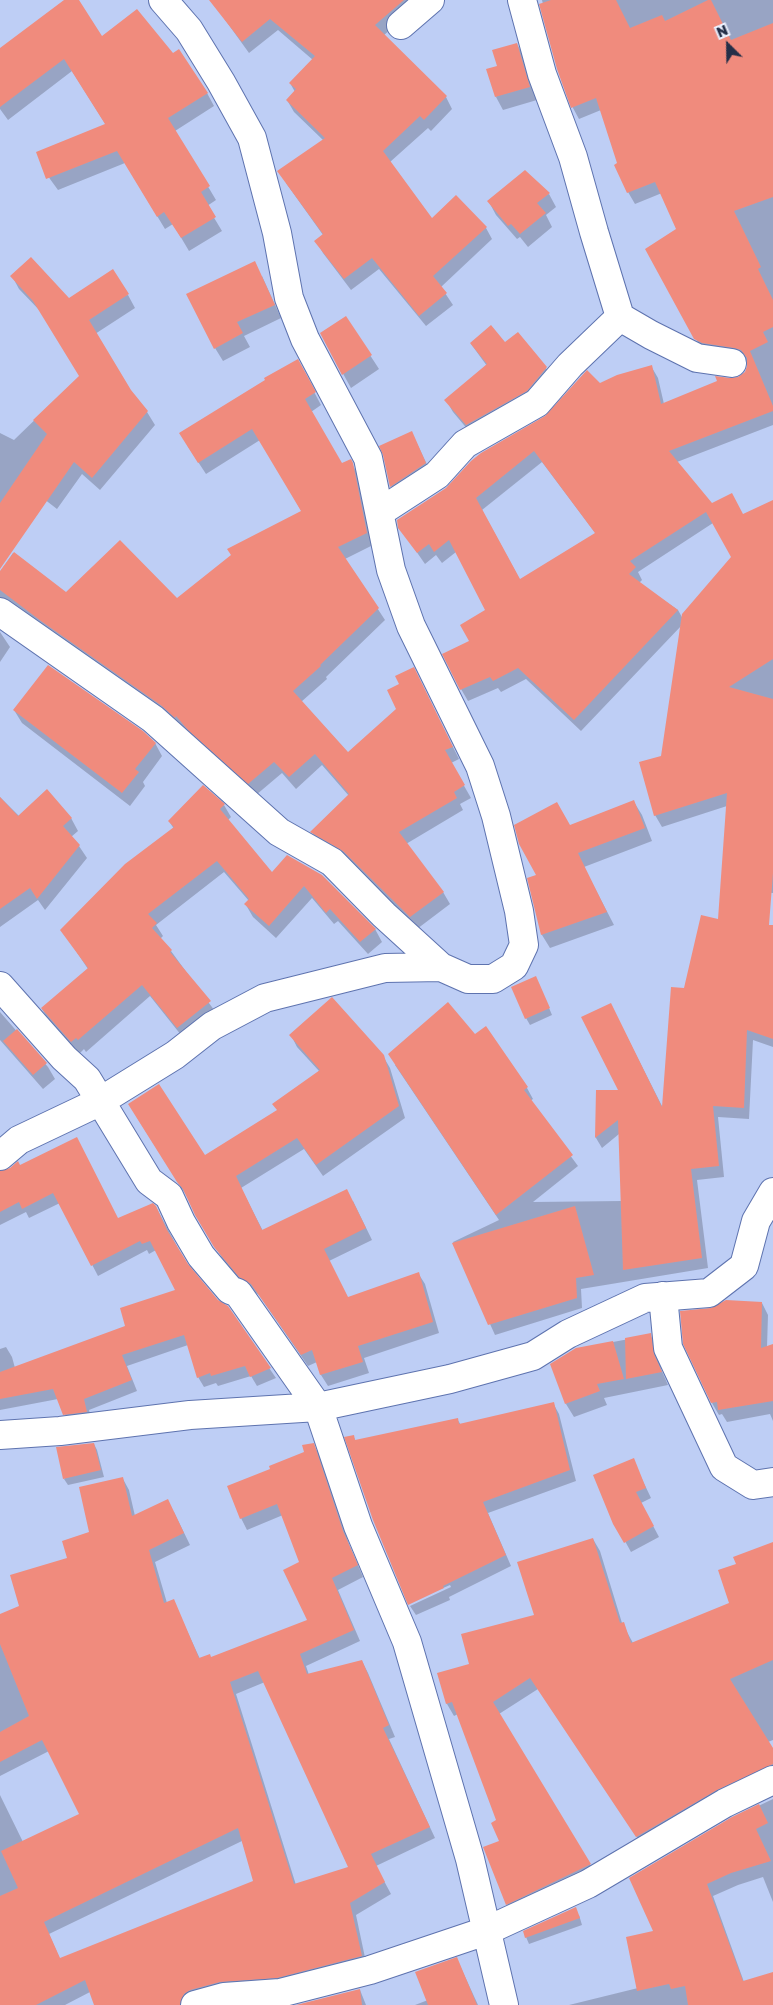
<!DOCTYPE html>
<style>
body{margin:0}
#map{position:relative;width:773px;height:2005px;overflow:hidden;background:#becef5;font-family:"Golos Text",sans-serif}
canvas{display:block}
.north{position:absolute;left:703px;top:20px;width:50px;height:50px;-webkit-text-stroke:4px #eaeffd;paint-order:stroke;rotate:337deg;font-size:14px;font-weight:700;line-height:20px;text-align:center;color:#252f48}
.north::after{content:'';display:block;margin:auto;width:18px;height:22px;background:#252f48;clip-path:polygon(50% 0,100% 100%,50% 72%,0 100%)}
</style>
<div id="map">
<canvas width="773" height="2005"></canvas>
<div class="north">N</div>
</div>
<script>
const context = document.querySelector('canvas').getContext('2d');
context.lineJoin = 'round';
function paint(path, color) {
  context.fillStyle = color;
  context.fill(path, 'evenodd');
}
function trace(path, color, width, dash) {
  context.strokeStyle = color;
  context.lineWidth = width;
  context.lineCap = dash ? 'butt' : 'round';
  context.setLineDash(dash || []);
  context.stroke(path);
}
paint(new Path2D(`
 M65,0H78L101,38L207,93L214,106L175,131L216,200L207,206L222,231L189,251L173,224L165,229L125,163L58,190L50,179L42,166L106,125L72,71L8,120L0,109V49Z
 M233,0H424L383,36L446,97L452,109L431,131L428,128L390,162L432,220L486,228L492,239L441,287L453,305L426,326L379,269L351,290L323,253L316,241L323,235L286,183L323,140L294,112L287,100L295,92L290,83L313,60L278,30L249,53L218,10Z
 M542,0H773V425L677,462L712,505L743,515L773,501V893L729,890L727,806L662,827L655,815L662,757L682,625L581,731L526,679L501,692L498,688L468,701L461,689L471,642L487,611L456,552L442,563L436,555L425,564L400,528L600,385L651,366L658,378L664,404L739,378L746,373L748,362L703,351L696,339L678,230L662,193L635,204L628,192L601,110L579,119L573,108L558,69ZM542,462L596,534L520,580L482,510ZM713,523L733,557L683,619L678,610L639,583L642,580L638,572Z
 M517,44L524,57L537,100L503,110L496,97Z
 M549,194L556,207L546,215L552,227L528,247L520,237L517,239L496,215L489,202Z
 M12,276L69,299L128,295L135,308L95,334L130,391L147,412L155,425L100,490L82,474L57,509L35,492L0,532V433L14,440L80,376L43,314L19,289Z
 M262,276L281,318L244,336L250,347L223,361L215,348Z
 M346,318L379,369L351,388L321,334Z
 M518,333L546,368L553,381L474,437L453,412L446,400L487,366L471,344H505Z
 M304,373L321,405L311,412L341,464L350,460L359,477L373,545L345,559L385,620L326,677L327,679L301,702L348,753L398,709L420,681L459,759L451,763L471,798L460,804L463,810L406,844L443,892L450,904L417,929L351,863L319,844L312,832L349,796L322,765L296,789L282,773L256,795L197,742L184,727L182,729L0,610V572L13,553L66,593L177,599L302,512L260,440L206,474L187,445Z
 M412,433L433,477L399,499L391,486L384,454Z
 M0,632L10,647L0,662Z
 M14,710L155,743L162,756L143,782L145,786L130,806L22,723Z
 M0,797L19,816L71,818L78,831L71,837L79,846L87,858L45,910L38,900L0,927Z
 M634,802L642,815L652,841L584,867L614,925L550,948L542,935L538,876L569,826Z
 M224,805L231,817L228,820L272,874L287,856L375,929L382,942L368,954L338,921L334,924L312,898L276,938L253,917L246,905L249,901L224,872L156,925L163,936L160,939L171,951L217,1014L185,1040L150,996L86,1052L84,1049L79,1054L49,1021L42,1009L88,969L62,930L174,829L169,821Z
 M539,984L552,1015L530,1025L526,1018Z
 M773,999V1047L753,1040L749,1119L718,1117L724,1177L697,1180L708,1268L581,1289L582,1308L495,1335L453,1242L499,1220L395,1065L475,1035L486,1028L527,1088L533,1099L530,1101L578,1166L533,1202L622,1201L619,1134L602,1148L596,1138L598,1091L620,1092L611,1005L664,1110Z
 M0,1012L48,1067L55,1079L43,1089L0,1040Z
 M291,1035L383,1056L390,1068L405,1118L323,1176L304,1149L241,1188L263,1231L353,1201L372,1240L329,1261L348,1298L418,1273L425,1284L439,1333L364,1358L369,1373L328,1386L321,1375L317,1362L308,1366L259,1295L247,1288L222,1258L188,1198L136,1116L205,1157L278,1111L319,1071L297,1047Z
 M20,1167L118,1219L156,1207L187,1265L217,1301L227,1307L276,1378L257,1386L251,1376L218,1386L216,1383L204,1387L198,1377L188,1345L127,1366L137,1391L89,1410L92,1422L70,1425L58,1399L0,1410V1349L6,1347L12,1357L15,1368L127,1327L177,1291L156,1250L149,1254L147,1250L98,1276L60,1203L29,1218L26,1212L0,1225V1174Z
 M762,1303L768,1315L767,1347L773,1345V1421L770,1414L727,1422L722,1414L719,1415L712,1403Z
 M650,1335L658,1348L661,1369L668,1385L604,1398L607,1405L574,1417L566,1404L576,1349Z
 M553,1403L559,1414L576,1481L488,1513L511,1566L449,1597L450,1600L416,1615L410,1606L451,1587L450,1585L409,1603L353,1436L356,1441L457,1419L461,1425Z
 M94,1444L97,1450L104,1477L68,1485L64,1479Z
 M313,1444L320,1456L349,1544L363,1577L338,1590L360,1641L306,1666L309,1675L362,1661L368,1673L395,1737L389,1739L435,1838L376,1866L391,1894L356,1915L367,1967L188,2005L181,1990L143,2005H95L90,1992L65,2005H0V1795L23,1842L81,1815L49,1751L0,1776V1616L21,1607L68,1558L91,1533L123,1479L129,1490L135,1516L174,1512L190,1545L155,1562L167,1603L173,1600L200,1659L211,1658L308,1621L301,1563L283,1515L247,1530L241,1518L272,1469L305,1453ZM265,1682L349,1868L296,1885L236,1694ZM242,1841L255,1882L60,1959L49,1934Z
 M633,1460L651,1498L641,1503L659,1537L631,1552L615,1523Z
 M593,1539L600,1551L622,1623L633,1643L730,1604L773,1559V1740L768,1742L773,1750V1778L644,1848L538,1689L499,1714L597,1876L514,1916L507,1904L498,1821L458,1714L454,1716L447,1704L439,1674L471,1665L535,1616Z
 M773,1799V1902L763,1877L738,1885L713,1896L744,1982L773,1973V2005H569L638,1988L654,1931L733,1818Z
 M579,1915L582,1925L529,1944L526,1937Z
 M457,1959L478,2005H415L428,2000Z
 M360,1990L366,2005H301Z`), '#0003');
paint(new Path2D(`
 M64,0H79L102,36L137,9L173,53L179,49L208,93L168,118L210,186L201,192L216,217L181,238L164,212L157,217L117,151L46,179L36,152L105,124L64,59L0,107V48Z
 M209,0H404L375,25L447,96L424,120L420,116L383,151L432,218L456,195L487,227L433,276L447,293L419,316L372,258L344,279L314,241L323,234L277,171L325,138L286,100L296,89L289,83L315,56L270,19L242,42Z
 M551,0H616L630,28L662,15L665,21L708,0H711L731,40L773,23V197L734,211L761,267L758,269L773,300V327L763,332L768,342L750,351L773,406V411L669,451L712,503L732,493L743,514L773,500V659L729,687L773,699V873L769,925H773V1039L747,1030L744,1108L713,1106L719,1166L691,1169L702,1258L623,1270L618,1120L595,1138L596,1090H618L581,1017L611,1003L662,1107L671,987L684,988L701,915L718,919L727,793L654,816L639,762L661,756L682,614L731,557L706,512L630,561L636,567L629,574L678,610L574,720L518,668L493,681L490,677L460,690L442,654L469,641L460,625L485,610L449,540L434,552L429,544L417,553L398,528L397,520L446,488L471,461L481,453L545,416L587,370L600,383L617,375L652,365L661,404L717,381L715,376L730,378L738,377L745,372L747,366V358L741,350L734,348L702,343L694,339L645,249L676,229L655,182L627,193L614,165L617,163L596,98L571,108L557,69L539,4ZM534,451L595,533L520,579L476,498Z
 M517,43L530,87L495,97L486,69L497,66L492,50Z
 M525,170L550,193L537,203L546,213L520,234L511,224L508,226L487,201Z
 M31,257L69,298L113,269L129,294L89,320L131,390L148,411L92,478L74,462L0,569V503L47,434L33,420L79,376L33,301L10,276Z
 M255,261L275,305L237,322L243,333L214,349L186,294Z
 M346,316L372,355L342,375L320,333Z
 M491,325L505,342L518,332L547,367L527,391L466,425L444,400L487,364L470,343Z
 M298,359L316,392L305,399L342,463L351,459L353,463L367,533L338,547L379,608L320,665L321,666L293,691L348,752L396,709L387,690L399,684L395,676L414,667L453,747L445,750L465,785L454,792L457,798L399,832L444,892L410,917L343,851L310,832L349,794L315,754L289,777L274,762L248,784L188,730L176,716L175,718L162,706L41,621L0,590V571L14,552L66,592L120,540L177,598L231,555L227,549L301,511L252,429L198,463L179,433L265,380L264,378Z
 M412,431L426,463L390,487L383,455L379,446Z
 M48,665L143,731L156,743L135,769L139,772L122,793L13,710Z
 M203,785L225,804L220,809L272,872L287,855L322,875L376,929L360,942L330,909L326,913L304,886L269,926L244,904L249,899L217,861L148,914L157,923L152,928L172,950L170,952L211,1001L177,1028L142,985L78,1040L76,1038L71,1042L41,1008L88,968L60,930L125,864L174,827L168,821Z
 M47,789L72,818L63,826L80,845L37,899L30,888L0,909V797L18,816Z
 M634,800L645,828L578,853L607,912L541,935L527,878L536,875L519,844L514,825L557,802L570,825Z
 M536,976L550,1008L525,1019L511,987Z
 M332,997L384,1055L399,1106L316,1165L297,1138L236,1176L262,1230L347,1189L366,1228L324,1249L348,1297L419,1272L433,1322L358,1346L363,1362L320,1375L312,1350L301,1355L251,1284L239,1277L214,1247L195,1215L183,1189L177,1182L128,1104L159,1084L205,1155L277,1110L272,1104L320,1070L289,1035Z
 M448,1002L475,1034L486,1026L528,1087L524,1090L573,1155L496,1215L388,1054Z
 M17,1029L47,1063L33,1075L3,1041Z
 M77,1137L118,1218L153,1203L156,1206L167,1230L188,1264L218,1300L228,1306L271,1368L250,1377L245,1366L211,1376L210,1373L197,1378L184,1335L122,1355L132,1380L84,1399L87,1412L63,1415L53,1389L0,1399V1372L125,1326L120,1308L175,1290L150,1241L142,1244L140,1241L91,1266L53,1193L22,1209L19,1202L0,1212V1171L10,1168L18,1161L20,1165Z
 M575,1206L594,1275L576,1278L577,1298L488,1325L452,1243Z
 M726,1300L762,1302L761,1348L773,1344V1401L718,1410L717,1402L711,1403L683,1344L680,1311L711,1308Z
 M651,1333L654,1354L662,1372L626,1379L625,1338Z
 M613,1341L624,1379L597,1384L600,1391L565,1404L550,1364L576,1348Z
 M554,1402L570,1470L483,1502L506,1555L443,1586L444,1588L408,1605L373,1520L344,1437L354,1435L355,1440L458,1418L459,1424Z
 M94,1443L101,1470L63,1479L56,1447Z
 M314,1443L343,1531L358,1565L332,1578L354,1630L300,1654L307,1674L362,1660L389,1725L383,1728L430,1827L371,1854L385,1882L350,1903L362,1956L277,1978L220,1982L190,1990L184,1994L180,2005H94L85,1980L36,2005H0V1896L18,1888L1,1851L79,1814L42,1740L0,1762V1732L29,1716L0,1644V1614L19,1606L10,1575L67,1558L62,1541L89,1532L79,1487L123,1477L132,1516L168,1499L184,1533L149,1550L164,1603L174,1599L199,1658L210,1654L211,1657L307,1620L283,1570L299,1562L277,1504L240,1519L227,1486L270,1469L269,1466L304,1452L302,1445ZM258,1671L348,1867L294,1884L230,1682ZM238,1828L253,1881L60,1958L44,1922Z
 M634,1458L646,1488L636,1492L654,1526L624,1543L613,1524L593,1475Z
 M593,1538L620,1623L624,1622L631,1643L729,1603L718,1570L736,1564L733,1557L773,1542V1660L730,1679L773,1748V1764L717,1790L636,1837L530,1678L493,1702L591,1864L506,1905L483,1847L499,1841L491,1823L496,1820L452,1702L446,1704L437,1673L469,1664L461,1634L534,1615L517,1562Z
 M759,1804L768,1823L756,1829L771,1861L731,1873L707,1884L743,1981L773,1972V2005H688L685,1986L671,1989L669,1984L637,1991L626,1937L653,1931L629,1878L732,1817Z
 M576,1907L580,1918L525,1938L523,1931Z
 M457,1957L477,2005H428L415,1972Z
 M360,1989L362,2005H296Z`), '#f08b7d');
const minor = new Path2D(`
 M522,0L542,74L573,157L594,232L620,317L651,335L697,358L732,363
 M401,25L430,0
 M380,512L437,475L465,444L537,403L570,365L620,317
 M0,612L153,719L279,832L332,862L384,915L441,967L468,979H493L514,966L524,945L519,911L496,816L480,766L411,626L391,570L368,458L305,339L289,298L277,233L252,138L221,82L189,30L163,0
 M0,986L64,1058L87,1079L149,1181L169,1196L181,1222L201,1256L230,1290L238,1293L318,1407L358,1526L407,1642L470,1859L504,2005
 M0,1156L19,1140L99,1102L175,1055L212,1026L265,998L385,968L441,967
 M663,1296L668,1348L724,1467L753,1485L773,1482
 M0,1435L60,1431L190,1415L318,1407L450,1379L533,1356L568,1334L645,1298L709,1293L744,1266L756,1221L773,1192
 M195,2005L224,1997L280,1993L370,1970L486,1931L588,1884L725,1803L773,1780`);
trace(minor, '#5e73af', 30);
trace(minor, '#fff', 28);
</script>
